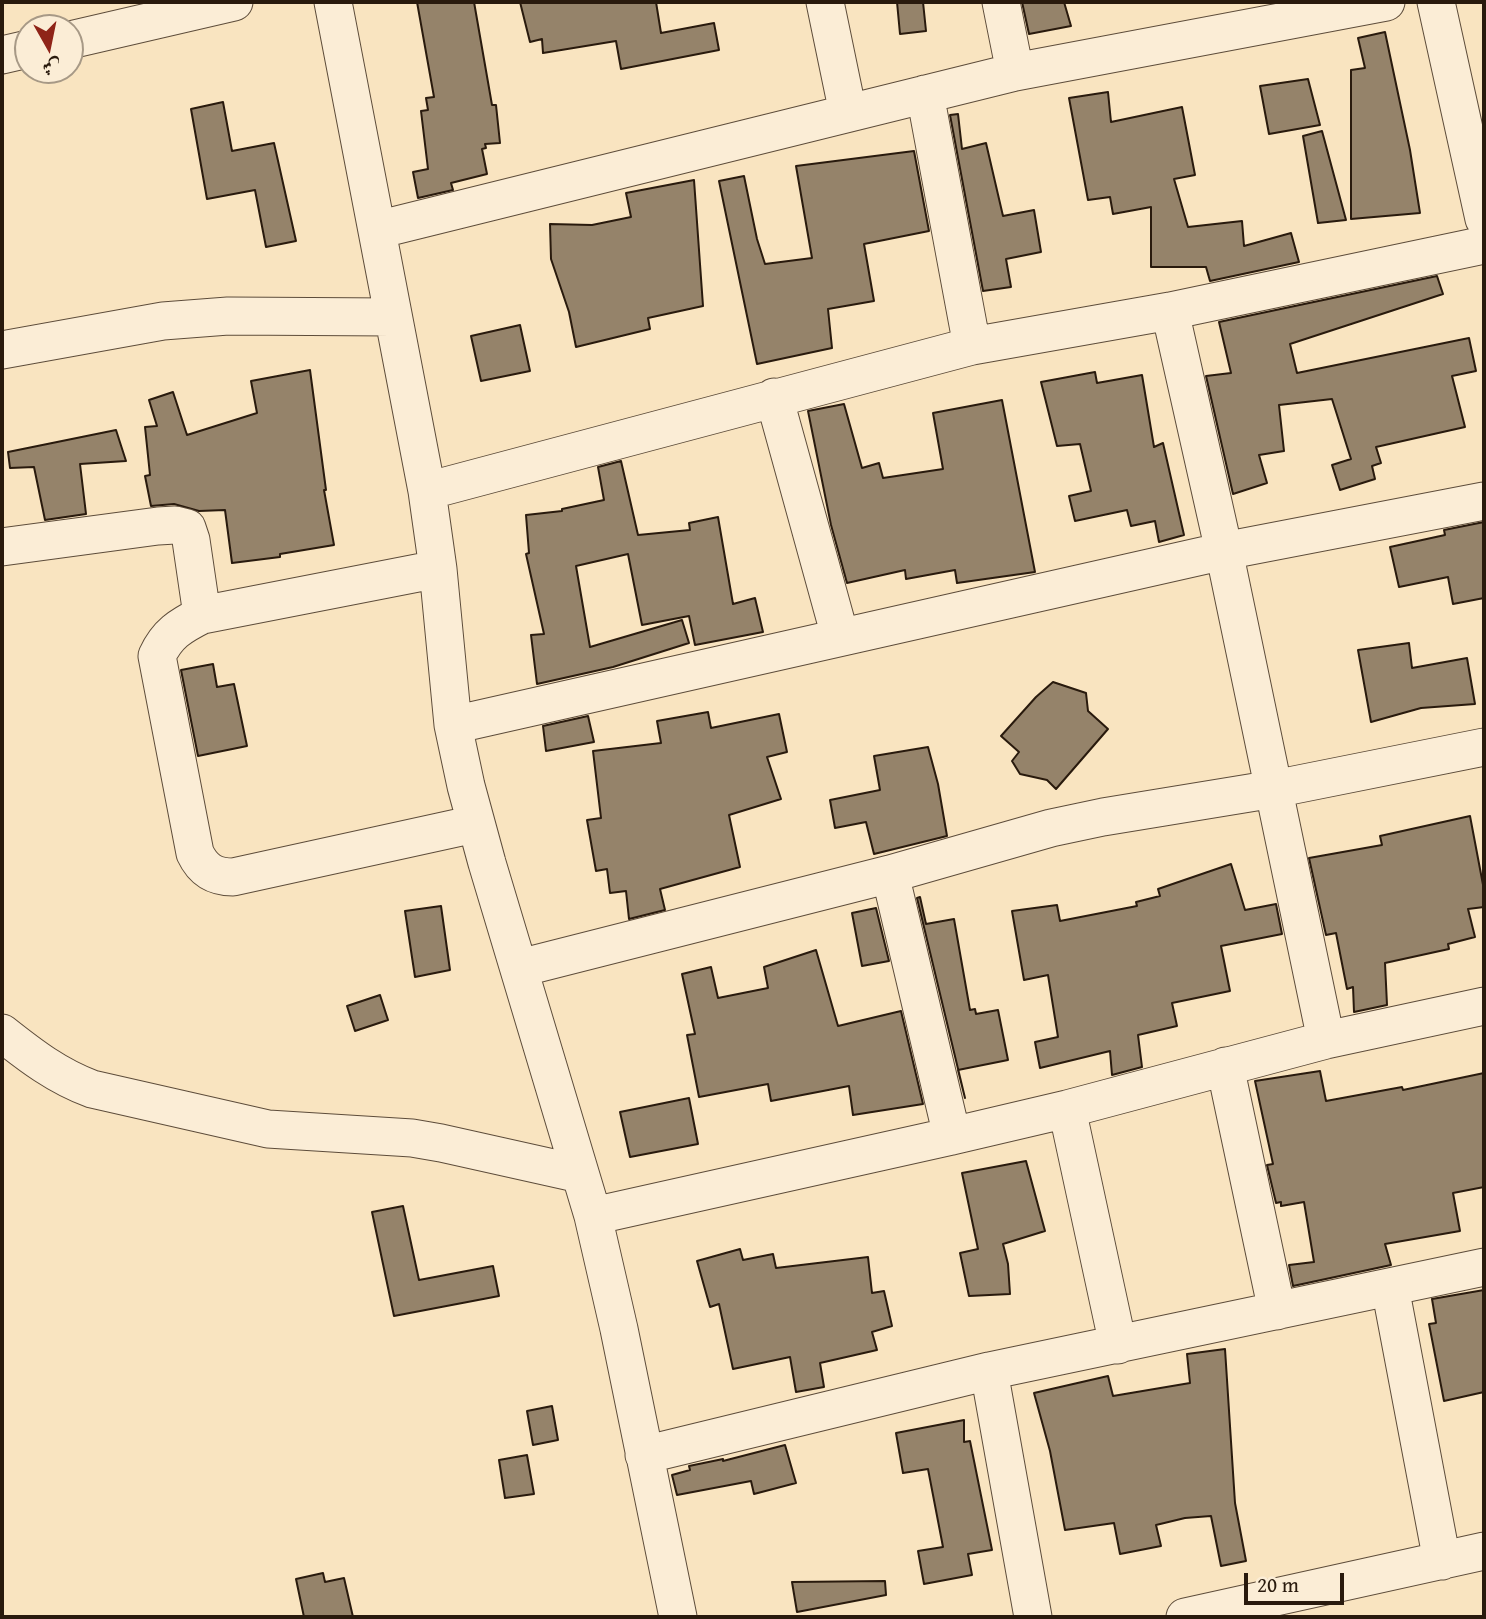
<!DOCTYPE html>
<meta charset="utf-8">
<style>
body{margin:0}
#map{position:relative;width:1486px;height:1619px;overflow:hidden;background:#f9e4c0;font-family:"Gentium Book Plus",Amiri,serif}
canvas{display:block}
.frame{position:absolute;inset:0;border:4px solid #291a0d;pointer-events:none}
.north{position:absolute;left:14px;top:14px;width:70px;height:70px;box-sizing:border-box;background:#fbedd6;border:2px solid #a79986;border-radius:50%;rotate:171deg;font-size:19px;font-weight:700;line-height:28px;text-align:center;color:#291a0d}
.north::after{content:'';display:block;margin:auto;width:24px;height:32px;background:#8f2418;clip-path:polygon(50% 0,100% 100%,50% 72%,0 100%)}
.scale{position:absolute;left:1244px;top:1573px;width:100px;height:32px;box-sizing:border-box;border:4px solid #291a0d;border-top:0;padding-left:9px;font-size:21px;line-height:24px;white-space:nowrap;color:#291a0d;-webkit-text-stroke:5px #fbedd6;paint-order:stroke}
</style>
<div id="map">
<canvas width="1486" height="1619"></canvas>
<div class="frame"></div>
<div class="north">ش</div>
<div class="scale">20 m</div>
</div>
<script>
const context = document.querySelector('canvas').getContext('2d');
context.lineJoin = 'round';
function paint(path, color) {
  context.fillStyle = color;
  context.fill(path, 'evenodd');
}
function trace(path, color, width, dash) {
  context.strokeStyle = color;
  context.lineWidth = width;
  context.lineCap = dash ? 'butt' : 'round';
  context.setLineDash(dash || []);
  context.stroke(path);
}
const building = new Path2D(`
 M417,2H474L492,105H496L500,143L485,144L486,148L482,149L487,174L451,183L453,190L418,198L413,172L428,169L421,111L428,110L426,98L434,97Z
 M520,2H656L661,33L714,23L719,50L621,69L616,41L543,53L542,39L530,42Z
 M897,2H923L926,31L900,34Z
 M1022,2H1064L1071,26L1029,34Z
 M1385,32L1410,150L1420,213L1351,219V70L1365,68L1358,38Z
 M1308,79L1320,125L1269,134L1260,86Z
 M1108,92L1111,122L1182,107L1195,175L1174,179L1188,227L1242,221L1244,246L1291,233L1299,262L1210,281L1206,267H1151V207L1113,214L1110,197L1088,200L1069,98Z
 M223,102L232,151L274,143L296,241L266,247L255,190L207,199L191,109Z
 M958,114L962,149L986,143L1003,216L1034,210L1041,252L1006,259L1011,287L983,291L950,115Z
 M1322,131L1346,220L1318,223L1303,136Z
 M914,151L929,231L864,244L874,301L828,309L832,348L757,364L719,181L744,176L757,239L765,264L812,258L796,166Z
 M694,180L703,306L648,318L650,329L576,347L569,312L551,259L550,224L592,225L631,217L626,193Z
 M1437,276L1443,294L1290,344L1297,373L1469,338L1476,371L1452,376L1465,427L1376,447L1381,463L1372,466L1375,479L1340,490L1332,465L1351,459L1332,399L1279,405L1284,451L1259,455L1267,483L1233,494L1206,376L1231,373L1219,322Z
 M520,325L530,371L481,381L471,336Z
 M310,370L326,490H324L334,545L280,554V557L232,563L225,510L199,511L174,504L151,506L145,476L150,475L145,427L157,426L149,400L173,392L187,435L257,413L251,381Z
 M1095,372L1097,383L1142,375L1154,447L1163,443L1184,535L1159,542L1155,521L1131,526L1127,510L1075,521L1069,496L1091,491L1080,444L1057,446L1041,382Z
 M1002,400L1035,572L957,583L955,570L906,579L905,570L847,583L831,525L808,411L844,404L862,468L879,463L883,478L943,469L933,413Z
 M116,430L126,461L80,464L86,514L45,520L34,467L10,468L8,452Z
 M621,461L638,535L690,530L689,523L718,517L733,604L755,598L763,632L695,645L689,616L642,625L628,554L576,566L590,647L682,620L689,643L613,667L537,684L531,635L544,634L526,554L529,553L526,515L562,511V509L604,500L598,467Z
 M1484,522V598L1453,604L1448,577L1399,587L1390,547L1445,535L1444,530Z
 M1409,643L1412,668L1467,658L1475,704L1421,708L1371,722L1358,650Z
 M213,664L217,687L234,684L247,746L198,756L181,670Z
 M1053,682L1086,693L1088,711L1108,729L1056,789L1047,780L1020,774L1012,761L1019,752L1001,736L1036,697Z
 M708,712L711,728L779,714L787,752L767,757L781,799L729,815L740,867L660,889L665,910L629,919L626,891L610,893L607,869L596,871L587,820L601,818L593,751L661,743L657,721Z
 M588,716L594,742L546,751L543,726Z
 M928,747L938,784L947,836L874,854L866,822L835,828L830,800L880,790L874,756Z
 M1470,816L1484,890V907L1468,909L1475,937L1448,944L1449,949L1385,963L1387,1005L1354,1012L1353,987L1347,989L1336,933L1326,935L1309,858L1382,845L1380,836Z
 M1231,864L1245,910L1276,904L1282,934L1221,946L1230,991L1172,1003L1177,1026L1138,1035L1142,1067L1112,1075L1110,1051L1040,1068L1035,1042L1058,1037L1048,975L1024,980L1012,911L1057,905L1060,921L1137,906L1136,902L1160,896L1158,889Z
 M920,897L926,924L954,919L970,1010L975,1009L976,1014L998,1010L1008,1060L958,1070L965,1098L917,898Z
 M441,906L450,970L415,977L405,911Z
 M876,908L889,961L862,966L852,913Z
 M816,950L838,1026L901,1011L923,1104L853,1115L849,1086L771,1101L768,1084L699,1097L687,1035L695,1034L682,974L711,967L718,998L768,988L764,967Z
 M380,995L388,1020L355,1031L347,1006Z
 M1320,1071L1326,1101L1402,1087L1403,1090L1484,1073V1187L1453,1193L1460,1231L1385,1244L1391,1265L1293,1286L1289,1265L1314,1262L1304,1202L1281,1206V1202L1276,1203L1267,1165L1273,1164L1255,1081Z
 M689,1098L698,1144L630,1157L620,1112Z
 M1026,1161L1045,1231L1003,1244L1008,1264L1010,1294L969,1296L960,1253L978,1249L962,1173Z
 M403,1206L419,1280L493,1266L499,1296L394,1316L372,1212Z
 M740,1249L743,1260L773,1254L776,1268L868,1257L872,1293L884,1291L892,1326L872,1332L877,1350L820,1363L824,1387L796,1392L790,1357L733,1369L719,1304L710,1307L697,1261Z
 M1484,1290V1392L1444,1401L1429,1324L1436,1323L1432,1299Z
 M1225,1349L1235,1503L1246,1561L1221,1566L1211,1516L1185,1518L1156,1525L1161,1546L1120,1554L1114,1523L1065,1530L1050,1451L1034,1393L1108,1376L1113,1396L1190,1383L1187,1354Z
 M552,1406L558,1440L533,1445L527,1411Z
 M964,1420V1442L970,1441L992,1550L968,1554L972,1575L924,1584L918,1551L943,1547L928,1469L903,1473L896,1433Z
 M785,1445L796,1483L754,1494L751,1481L677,1495L672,1475L690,1470L689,1466L723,1459V1461Z
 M527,1455L534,1494L505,1498L499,1460Z
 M323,1573L325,1582L344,1578L353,1617H304L296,1579Z
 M885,1581L886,1595L797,1612L792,1582Z`);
paint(building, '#95836a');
trace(building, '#291a0d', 2);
const street = new Path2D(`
 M333,2L427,491L438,569L453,725L466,786L487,863L593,1216L619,1329L678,1617
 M825,2L848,113
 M1001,2L1015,72
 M1436,2L1484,219
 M70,40L234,2
 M2,55L28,49
 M925,94L972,346
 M377,230L1015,72L1386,2
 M1170,311L1224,551L1326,1040
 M2,350L163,321L228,316L392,317
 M774,397L840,636
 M427,491L972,346L1170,311L1484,245
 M2,547L158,526L175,525L187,528L191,540L202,615
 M438,569L202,615C180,626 167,634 157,656L195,853C203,870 214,877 233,877L475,824
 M453,725L1224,551L1484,501
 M890,874L952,1136
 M520,968L890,874L1051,828L1103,817L1274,789L1484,747
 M2,1033C31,1056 57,1076 92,1089L268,1129L412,1138L441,1143L580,1174
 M1225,1066L1277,1311
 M1067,1109L1118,1345
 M593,1216L952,1136L1067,1109L1326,1040L1484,1006
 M1390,1287L1442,1561
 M989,1371L1033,1617
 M644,1455L989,1371L1484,1267
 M1185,1617L1484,1551`);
trace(street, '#5d4c3a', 39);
trace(street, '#fbedd6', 37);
</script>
